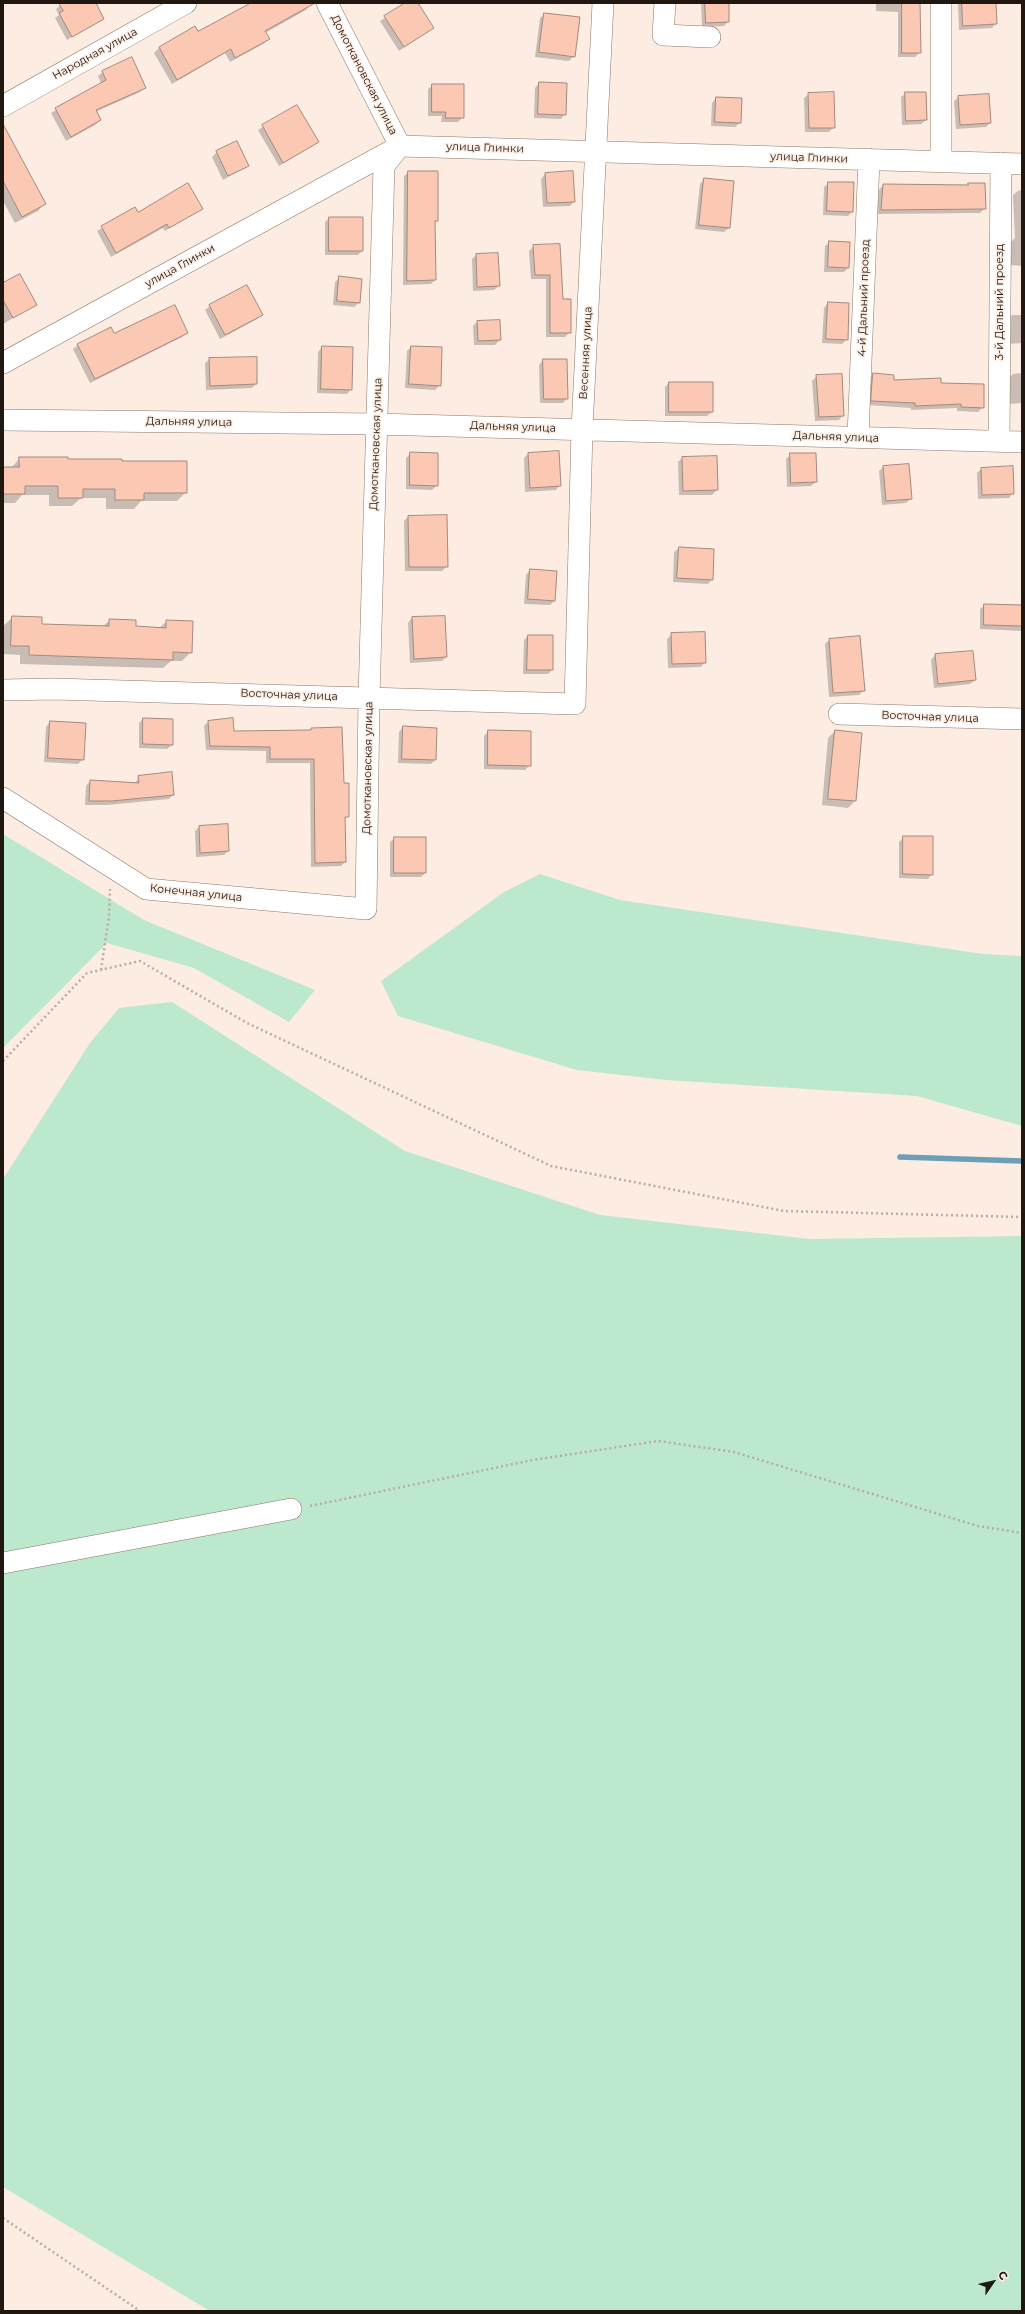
<!DOCTYPE html>
<meta charset="utf-8">
<style>
body{margin:0}
#map{position:relative;width:1025px;height:2314px;overflow:hidden;background:#fcece1;font-family:Montserrat,sans-serif}
canvas{display:block}
.frame{position:absolute;inset:0;border:4px solid #1f1710;pointer-events:none}
.north{position:absolute;left:973px;top:2262px;width:40px;height:40px;-webkit-text-stroke:3px #fcece1;paint-order:stroke;rotate:56deg;font-size:11px;font-weight:700;line-height:16px;text-align:center;color:#1f1710}
.north::after{content:'';display:block;margin:auto;width:14px;height:18px;background:#1f1710;clip-path:polygon(50% 0,100% 100%,50% 72%,0 100%)}
</style>
<div id="map">
<canvas width="1025" height="2314"></canvas>
<div class="frame"></div>
<div class="north">С</div>
</div>
<script>
const context = document.querySelector('canvas').getContext('2d');
context.lineJoin = 'round';
function paint(path, color) {
  context.fillStyle = color;
  context.fill(path, 'evenodd');
}
function trace(path, color, width, dash) {
  context.strokeStyle = color;
  context.lineWidth = width;
  context.lineCap = dash ? 'butt' : 'round';
  context.setLineDash(dash || []);
  context.stroke(path);
}
function drawText(font, color, halo, rows, align = 'center') {
  context.font = font + ' Montserrat,sans-serif';
  context.lineWidth = 3;
  context.setLineDash([]);
  context.textBaseline = 'middle';
  context.strokeStyle = halo;
  context.fillStyle = color;
  for (const [text, x, y, turn = 0] of rows) {
    context.save();
    context.translate(x, y);
    context.rotate((+turn || 0) * Math.PI / 180);
    context.textAlign = isNaN(turn) ? turn : align;
    if (halo) context.strokeText(text, 0, 0);
    context.fillText(text, 0, 0);
    context.restore();
  }
}
paint(new Path2D(`
 M3,834L144,920L315,990L289,1022L194,968L107,943L3,1048Z
 M540,874L620,900L983,954L1022,956V1126L917,1096L666,1080L577,1070L398,1016L381,981L504,892Z
 M172,1002L405,1151L600,1215L810,1239L1022,1236V2311H210L3,2187V1179L90,1043L119,1008Z`), '#bce8ce');
paint(new Path2D(`
 M63,3H95L103,19L67,40L55,18L59,15L56,9Z
 M253,3L311,4L306,10L265,33L269,39L263,44L230,62L225,53L172,84L154,53L159,48L195,27L198,32Z
 M407,3H417L432,28L399,51L380,21Z
 M701,3H728V22L724,26L702,27Z
 M876,3H920V52L915,57H898V12L876,11Z
 M958,3H995L996,23L992,28L959,30Z
 M545,14L574,56L569,61L535,57L540,18Z
 M103,72L144,88L140,92L95,112L100,120L95,125L66,141L51,113L101,83L98,76Z
 M539,83L565,114L561,119L534,118L535,88Z
 M433,85L463,117L458,122H441L442,116H428V89Z
 M906,93H925L926,120L921,124L902,125L901,97Z
 M809,94L834,127L829,132H805L804,98Z
 M959,97L990,123L986,127L956,129L954,101Z
 M716,98L741,99L740,123L735,127L711,126L712,103Z
 M297,106L318,142L279,166L258,130Z
 M3,142L44,204L38,211L15,223L3,201Z
 M217,152L247,166L223,180L212,157Z
 M409,172L437,221L434,223L435,280L431,284L403,285L404,176Z
 M545,174L574,201L570,206L543,207L541,179Z
 M704,179L733,182L729,228L724,232L695,229L700,184Z
 M829,183L852,212L848,216L823,215L824,187Z
 M968,184L985,208L980,213L877,214L879,190L883,185L966,186Z
 M1022,190V266L1010,265L1011,242L1015,238L1013,195L1018,191Z
 M135,208L137,213L202,208L165,231L163,228L111,257L97,231Z
 M329,218L362,251L358,255H325V222Z
 M830,242L848,268L844,272H824L825,246Z
 M559,245L562,300L570,332L565,337H546V279H531L529,251L534,246Z
 M476,255L499,286L494,290L473,291L472,259Z
 M340,277L359,303L354,307L333,305L335,282Z
 M3,284L35,305L3,324Z
 M828,303L847,339L842,344L822,343L824,308Z
 M210,306L262,315L257,319L220,339L205,310Z
 M1012,315H1022V343L1008,344V319Z
 M499,321L500,340L495,345H474L473,326L477,322Z
 M187,332L182,337L90,383L73,349L78,345L113,334Z
 M322,347L351,389L347,394L317,393L318,352Z
 M411,347L440,385L435,390L405,388L407,351Z
 M210,359L256,384L252,388L206,390L205,363Z
 M543,360L567,398L563,403H540L539,365Z
 M1022,373V403L1010,404L1009,378L1013,374Z
 M873,374L893,381L983,407L978,412L957,411V408L911,410V408L867,405L868,379Z
 M817,376L843,415L839,420L815,421L812,381Z
 M669,383H712V412L707,416H665V387Z
 M558,452L560,485L556,490L525,492L524,458L528,454Z
 M411,453L437,485L432,490L406,489V458Z
 M791,454L816,482L811,486L787,487L786,459Z
 M716,457L717,490L712,495H679L678,462L682,458Z
 M20,458L121,462L186,492L177,501H141L134,509H106V498H81L72,506H49V495H22L15,503H3V468H11Z
 M884,466L911,499L906,503L882,505L879,471Z
 M981,469L1013,493L1009,498L978,499L977,473Z
 M408,517L447,566L442,571H405L404,521Z
 M679,548L713,550L712,579L708,584L673,582L674,552Z
 M530,570L554,601L550,605L524,604L526,575Z
 M985,605L1022,606V631L980,629V609Z
 M13,617L41,625L102,627L110,620L135,627L159,628L167,621L191,652L182,661H171L163,668L20,664V655L3,654V626Z
 M444,617L446,657L442,661L410,663L408,623L412,618Z
 M672,634L705,662L701,667L668,668L667,639Z
 M528,636H552V670L548,674H523L524,640Z
 M829,640L864,690L859,695L829,697L825,644Z
 M935,655L975,680L970,684L934,688L931,660Z
 M143,719L172,745L167,749L139,748V723Z
 M50,722L83,759L78,764L44,762L46,727Z
 M208,722L233,732L308,731L311,729L341,728L343,784L348,816L344,819L345,862L341,866L311,867L310,763H266V751L206,750L204,726Z
 M403,727L435,760L431,764L398,763L399,732Z
 M489,731L530,765L525,770L484,769V736Z
 M835,731L855,801L848,808L822,805L828,738Z
 M139,777L173,795L169,799L107,805H85L86,786L90,781L135,783Z
 M199,827L228,851L224,855L196,857L195,831Z
 M904,837L932,874L928,879L899,878V842Z
 M395,838L425,873L421,877H390V842Z`), '#0003');
trace(new Path2D(`
 M900,1157L1022,1161`), '#6c9eb7', 5.5);
const building = new Path2D(`
 M59,3H96L104,19L72,37L59,13L63,11Z
 M251,3H315L265,31L270,39L235,58L231,49L177,80L159,47L195,26L198,31Z
 M405,3H418L434,28L404,47L384,16Z
 M705,3H729V22L706,23Z
 M902,3H920L921,53H902Z
 M962,3H996L997,24L963,26Z
 M544,13L580,17L575,57L539,52Z
 M132,57L146,88L96,110L101,120L71,137L55,108L106,80L102,71Z
 M539,82L567,83L566,115L538,114Z
 M432,84H464V118H445L446,112H432Z
 M834,92L835,128H809L808,93Z
 M905,92H926L927,120L906,121Z
 M989,94L991,123L960,125L958,96Z
 M716,97L742,98L741,123L715,122Z
 M297,105L319,142L283,163L262,125Z
 M3,124L46,204L22,217L3,181Z
 M237,141L249,166L228,176L216,151Z
 M408,171H438V221H435L436,280L407,281Z
 M573,171L575,202L547,203L545,173Z
 M704,178L734,181L730,228L699,225Z
 M828,182H854L853,212L827,211Z
 M188,183L203,209L169,228L167,224L116,253L101,226L135,207L138,212Z
 M968,183H985L986,209L881,210L883,184L968,185Z
 M329,217H363V251H329Z
 M829,241L850,242L849,268L828,267Z
 M560,244L563,299H571V333H550V275H535L533,245Z
 M498,253L500,286L477,287L476,254Z
 M20,274L37,305L13,318L3,300V283Z
 M339,276L362,279L360,303L337,301Z
 M247,285L263,315L225,335L209,305Z
 M828,302L849,303L848,340L826,339Z
 M175,305L188,333L95,379L77,344L111,327L114,333Z
 M500,320L501,340L478,341L477,321Z
 M322,346L353,347L352,390L321,389Z
 M411,346L442,347L441,386L409,384Z
 M257,357V384L210,386L209,358Z
 M543,359H567L568,399H544Z
 M873,373L894,375V380L941,378V383L984,384V408L961,407V404L915,406V403L871,401Z
 M842,374L844,416L819,417L816,375Z
 M669,382H713V412H669Z
 M559,451L561,486L530,488L528,453Z
 M410,452L438,453V486L410,485Z
 M790,453H816L817,482L791,483Z
 M717,456L718,490L683,491L682,457Z
 M19,457H68V459H122V461H187V493H144V500H115V489H83V498H58V486H25V494H3V467H19Z
 M909,464L912,499L886,501L883,466Z
 M1013,466L1014,494L982,495L981,468Z
 M447,515L448,567H409L408,516Z
 M679,547L714,549L713,580L677,578Z
 M530,569L557,571L555,601L528,599Z
 M984,604L1022,605V626L984,625Z
 M12,616L42,617V624L109,626V619L136,620V626L166,628V620L193,621L192,653L173,652V660L29,655V646H11Z
 M445,616L447,657L414,659L412,617Z
 M705,632L706,663L672,664L671,633Z
 M528,635H553V670H527Z
 M860,636L865,691L833,693L829,639Z
 M973,651L976,680L938,684L935,654Z
 M143,718L173,719V745L143,744Z
 M233,718L234,731L311,730V728L342,727L344,783H349V817H345L346,862L315,863L314,759H270V747L210,746L208,721Z
 M50,721L86,723L84,760L48,758Z
 M403,726L437,728L436,760L402,759Z
 M488,730L531,731V766L488,765Z
 M835,730L862,733L856,801L828,799Z
 M172,772L174,795L112,801H89L90,780L139,783L138,776Z
 M228,824L229,851L200,853L199,826Z
 M903,836H933V875L903,874Z
 M394,837H426V873H394Z`);
paint(building, '#fbc9b3');
trace(building, '#a4897d', 1);
const minor = new Path2D(`
 M665,3L663,35L710,37
 M3,106L186,3
 M941,162V3
 M3,363L400,146L1022,164
 M3,420L377,424L1022,442
 M858,437L869,159
 M999,441L1001,163
 M3,690L54,689L575,704L582,429L603,3
 M839,714L1022,719
 M3,798L146,889L366,909L369,698L384,166L400,146L327,3
 M3,1563L291,1509`);
trace(minor, '#8d7766', 22);
trace(new Path2D(`
 M101,970L109,916L110,889
 M3,1061L87,973L140,961L247,1023L551,1166L784,1211L1022,1217
 M310,1506L533,1460L658,1441L734,1452L978,1526L1022,1533
 M3,2218L140,2311`), '#baaca2', 2.5, [2, 3]);
trace(minor, '#fff', 21);
drawText('11px', '#1f1710', '#fcece1', [
 ["Народная улица",95,54,-29],
 ["Домоткановская улица",364,75,63],
 ["улица Глинки",485,148,2],
 ["улица Глинки",809,158,2],
 ["улица Глинки",180,266,-29],
 ["4-й Дальний проезд",864,298,-88],
 ["3-й Дальний проезд",1000,302,-90],
 ["Весенняя улица",586,353,-87],
 ["Дальняя улица",189,422,1],
 ["Дальняя улица",513,427,2],
 ["Дальняя улица",836,437,2],
 ["Домоткановская улица",376,444,-88],
 ["Восточная улица",289,695,2],
 ["Восточная улица",930,717,2],
 ["Домоткановская улица",368,768,-89],
 ["Конечная улица",196,893,6]
]);
</script>
